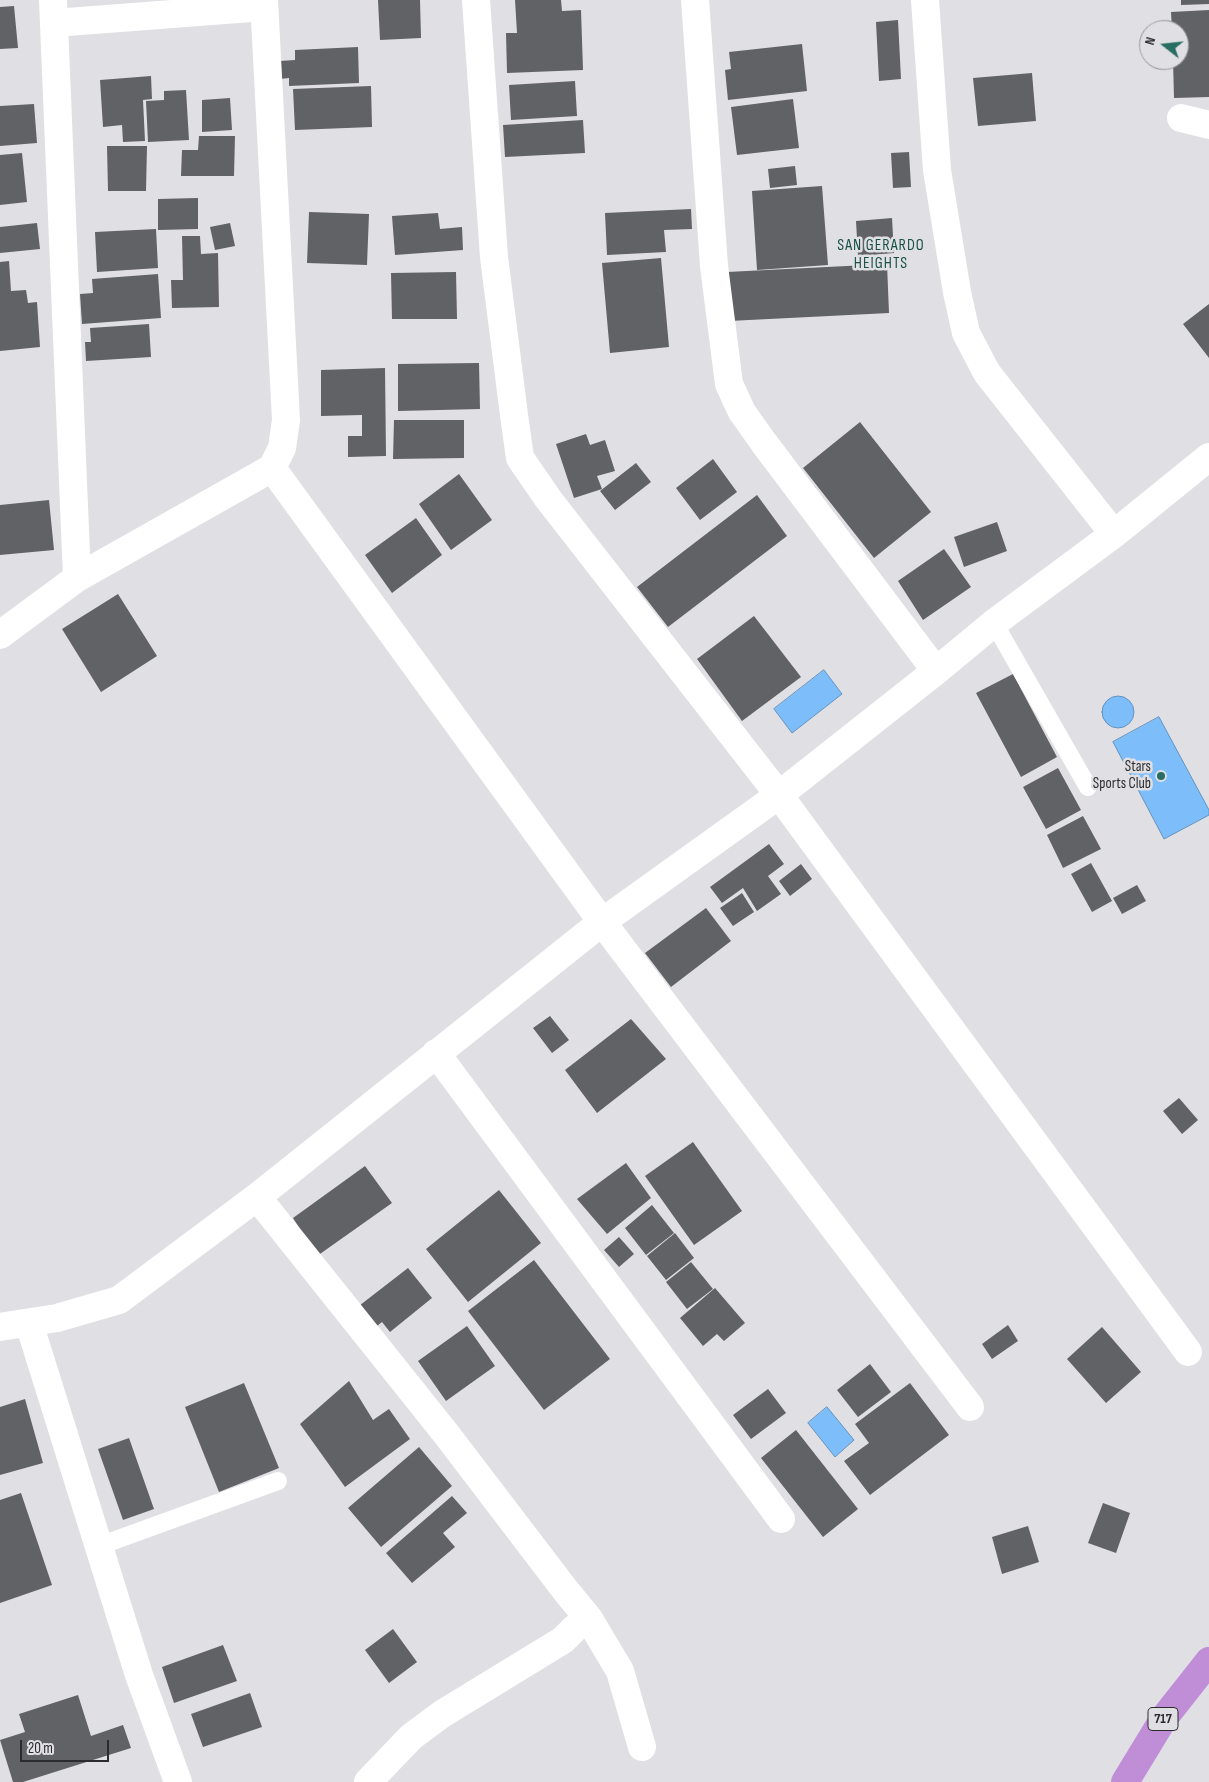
<!DOCTYPE html>
<style>
body{margin:0}
#map{position:relative;width:1209px;height:1782px;overflow:hidden;background:#e0dfe4;font-family:"Sofia Sans Condensed",sans-serif}
canvas{display:block}
.north{position:absolute;left:1139px;top:20px;width:50px;height:50px;box-sizing:border-box;background:#e0dfe4;border:1px solid #98979b;border-radius:50%;rotate:286deg;font-size:14px;font-weight:700;line-height:20px;text-align:center;color:#2b2b2d}
.north::after{content:'';display:block;margin:auto;width:18px;height:22px;background:#286e62;clip-path:polygon(50% 0,100% 100%,50% 72%,0 100%)}
.scale{position:absolute;left:20px;top:1740px;width:89px;height:22px;box-sizing:border-box;border:2px solid #2b2b2d;border-top:0;padding-left:6px;font-size:15px;line-height:18px;white-space:nowrap;color:#2b2b2d;-webkit-text-stroke:4px #e0dfe4;paint-order:stroke}
</style>
<div id="map">
<canvas width="1209" height="1782"></canvas>
<div class="north">N</div>
<div class="scale">20 m</div>
</div>
<script>
const context = document.querySelector('canvas').getContext('2d');
context.lineJoin = 'round';
function paint(path, color) {
  context.fillStyle = color;
  context.fill(path, 'evenodd');
}
function trace(path, color, width, dash) {
  context.strokeStyle = color;
  context.lineWidth = width;
  context.lineCap = dash ? 'butt' : 'round';
  context.setLineDash(dash || []);
  context.stroke(path);
}
function drawText(font, color, halo, rows, align = 'center') {
  context.font = font + ' "Sofia Sans Condensed",sans-serif';
  context.lineWidth = 5;
  context.setLineDash([]);
  context.textBaseline = 'middle';
  context.strokeStyle = halo;
  context.fillStyle = color;
  for (const [text, x, y, turn = 0] of rows) {
    context.save();
    context.translate(x, y);
    context.rotate((+turn || 0) * Math.PI / 180);
    context.textAlign = isNaN(turn) ? turn : align;
    if (halo) context.strokeText(text, 0, 0);
    context.fillText(text, 0, 0);
    context.restore();
  }
}
const water = new Path2D(`
 M824,670L842,694L792,733L774,709Z
 M1102 712a16 16 0 1 1 32 0a16 16 0 1 1-32 0Z
 M1159,717L1209,810V815L1164,839L1113,742Z
 M827,1407L854,1440L835,1457L808,1423Z`);
paint(water, '#7dbefa');
trace(water, '#6492bc', 1);
paint(new Path2D(`
 M378,0H420L421,38L380,40Z
 M515,0H561L562,11L581,10L583,70L507,73L506,33H517Z
 M1181,0H1209V4L1181,5Z
 M14,6L18,48L0,49V7Z
 M1209,10V97L1174,98L1173,60H1179V30H1172L1171,12Z
 M898,20L901,79L879,81L876,22Z
 M802,44L807,91L728,100L725,70L731,69L729,52Z
 M358,47L359,83L289,86V78L280,79L279,61L295,60V50Z
 M1032,73L1036,121L978,126L973,78Z
 M151,76L152,99L143,100L145,141L123,142L122,125L103,127L100,80Z
 M575,81L577,116L511,120L509,85Z
 M371,86L372,127L295,130L293,89Z
 M186,90L189,140L148,142L146,101L164,100V91Z
 M230,98L232,130L202,132V100Z
 M793,99L799,148L737,155L731,107Z
 M34,104L37,143L0,146V106Z
 M583,120L585,153L505,157L503,125Z
 M199,136H235L234,176H181L182,150H198Z
 M107,146H147L146,191H108Z
 M909,152L911,187L893,188L891,153Z
 M22,153L27,202L0,205V155Z
 M795,166L797,185L770,188L768,169Z
 M822,186L828,265L757,270L752,191Z
 M198,198V229L158,230V199Z
 M691,209L692,229L664,230L666,252L607,255L605,213Z
 M309,212L369,214L367,265L307,263Z
 M438,213L440,229L462,227L463,250L395,255L392,216Z
 M892,218L894,253L858,256L856,221Z
 M37,223L40,249L0,253V227Z
 M230,223L235,246L215,250L210,227Z
 M156,229L158,268L97,272L95,232Z
 M182,236H200L201,254L218,253L219,307L172,308L171,280H183Z
 M661,258L669,347L610,353L602,263Z
 M9,261L11,291L26,290L28,303L37,302L40,347L0,351V262Z
 M887,264L889,313L729,321L727,272Z
 M456,272L457,319H392L391,273Z
 M158,274L161,318L82,324L80,294L93,293L92,279Z
 M1209,304V358L1183,324Z
 M149,324L151,357L86,361L85,342H91L90,328Z
 M479,363L480,409L398,411V364Z
 M385,368L386,456L348,457V436H362V415L321,416V370Z
 M394,420H464V458L393,459Z
 M860,422L931,512L874,558L803,468Z
 M586,434L590,445L605,440L615,471L597,476L602,489L574,498L556,444Z
 M713,459L737,492L700,520L676,488Z
 M636,463L651,482L615,510L600,491Z
 M459,474L492,520L451,550L419,504Z
 M757,495L787,536L668,627L637,587Z
 M49,500L54,550L0,555V505Z
 M416,518L442,555L392,593L365,555Z
 M997,522L1007,551L964,567L954,537Z
 M944,549L971,587L923,620L898,581Z
 M118,594L157,656L101,692L62,629Z
 M754,616L801,677L742,721L697,659Z
 M1013,674L1057,757L1021,777L976,693Z
 M1058,768L1081,810L1046,829L1023,787Z
 M1083,816L1101,849L1063,868L1047,835Z
 M769,844L784,864L768,876L781,894L757,911L743,888L722,903L710,887Z
 M1091,863L1112,901L1092,912L1071,874Z
 M801,864L812,879L790,896L779,881Z
 M1137,885L1146,901L1122,914L1113,898Z
 M742,893L754,912L733,926L720,908Z
 M706,908L731,941L671,987L645,953Z
 M550,1016L569,1040L552,1053L533,1028Z
 M631,1019L666,1059L597,1113L565,1070Z
 M1179,1098L1198,1120L1182,1134L1163,1111Z
 M693,1142L742,1211L694,1245L645,1176Z
 M626,1163L651,1198L607,1234L577,1199Z
 M365,1166L392,1203L310,1261L292,1235L300,1229L293,1218Z
 M499,1190L541,1243L468,1302L426,1249Z
 M652,1205L674,1233L646,1255L625,1228Z
 M675,1233L694,1258L666,1280L647,1256Z
 M619,1237L634,1254L619,1267L604,1250Z
 M534,1260L610,1359L544,1410L468,1311Z
 M691,1262L713,1289L687,1309L666,1282Z
 M408,1268L432,1298L390,1332L382,1322L372,1330L355,1309Z
 M715,1288L745,1323L724,1341L717,1334L703,1346L680,1318Z
 M1008,1325L1018,1341L992,1359L982,1344Z
 M467,1326L495,1366L446,1401L418,1361Z
 M1102,1327L1141,1372L1106,1403L1067,1359Z
 M870,1364L891,1392L858,1417L837,1390Z
 M349,1381L373,1420L389,1409L410,1439L345,1487L300,1424Z
 M244,1383L279,1468L219,1492L185,1407Z
 M910,1383L949,1435L870,1495L844,1461L869,1443L855,1424Z
 M768,1389L786,1413L751,1439L733,1415Z
 M25,1399L43,1463L0,1475V1407Z
 M796,1430L858,1509L823,1537L761,1458Z
 M129,1438L154,1509L123,1520L98,1449Z
 M419,1447L452,1486L381,1547L348,1508Z
 M21,1493L52,1585L0,1603V1500Z
 M452,1496L467,1513L443,1533L455,1547L412,1583L386,1553Z
 M1103,1503L1130,1513L1116,1553L1088,1543Z
 M1028,1526L1039,1562L1002,1574L992,1537Z
 M393,1629L417,1662L389,1683L365,1650Z
 M223,1645L237,1681L174,1703L162,1667Z
 M250,1693L262,1727L203,1747L191,1714Z
 M78,1695L91,1736L123,1725L131,1748L23,1782H13L0,1740L25,1732L19,1714Z`), '#606266');
trace(new Path2D(`
 M994,623L1088,787
 M99,1546L278,1481`), '#fff', 18);
trace(new Path2D(`
 M53,0L77,578
 M476,0L494,257L514,415L520,458L549,500L779,795L1188,1352
 M695,0L714,266L729,384L742,412L764,443L936,671
 M925,0L937,170L957,292L966,333L987,373L1114,534
 M54,23L264,7
 M1181,118L1209,125
 M272,468L602,922L970,1407
 M0,635L77,578L272,468L282,448L286,420L264,0
 M436,1053L781,1519
 M257,1197L447,1435L566,1591L589,1619L620,1671L642,1747
 M29,1323L139,1675L178,1782
 M0,1327L57,1318L119,1300L257,1197L602,922L779,795L936,671L994,623L1114,534L1209,457
 M368,1782L411,1737L442,1714L563,1640L575,1628L589,1619`), '#fff', 28);
trace(new Path2D(`
 M1125,1782L1164,1718L1209,1661`), '#c08ed7', 28);
for (const [x, y, r, color] of [
 [1161,776,5,"#286e62"]
]) {
  const dot = new Path2D();
  dot.arc(x, y, r, 0, 2 * Math.PI);
  context.fillStyle = color;
  context.fill(dot);
  trace(dot, '#e0dfe4', 2);
}
for (const [x, y, w] of [
 [1163,1719,30]
]) {
  const box = new Path2D();
  box.roundRect(x - w / 2, y - 11.5, w, 23, 4);
  context.fillStyle = '#e0dfe4';
  context.fill(box);
  trace(box, '#2b2b2d', 1);
}
drawText('bold 14px', '#2b2b2d', null, [
 ["717",1163,1719]
]);
drawText('15px', '#2b2b2d', '#e0dfe4', [
 ["Stars",1151,767],
 ["Sports Club",1151,784]
], 'right');
context.letterSpacing = '1px';
drawText('16px', '#185047', '#e0dfe4', [
 ["SAN GERARDO",881,246],
 ["HEIGHTS",881,264]
]);
context.letterSpacing = '0px';
</script>
